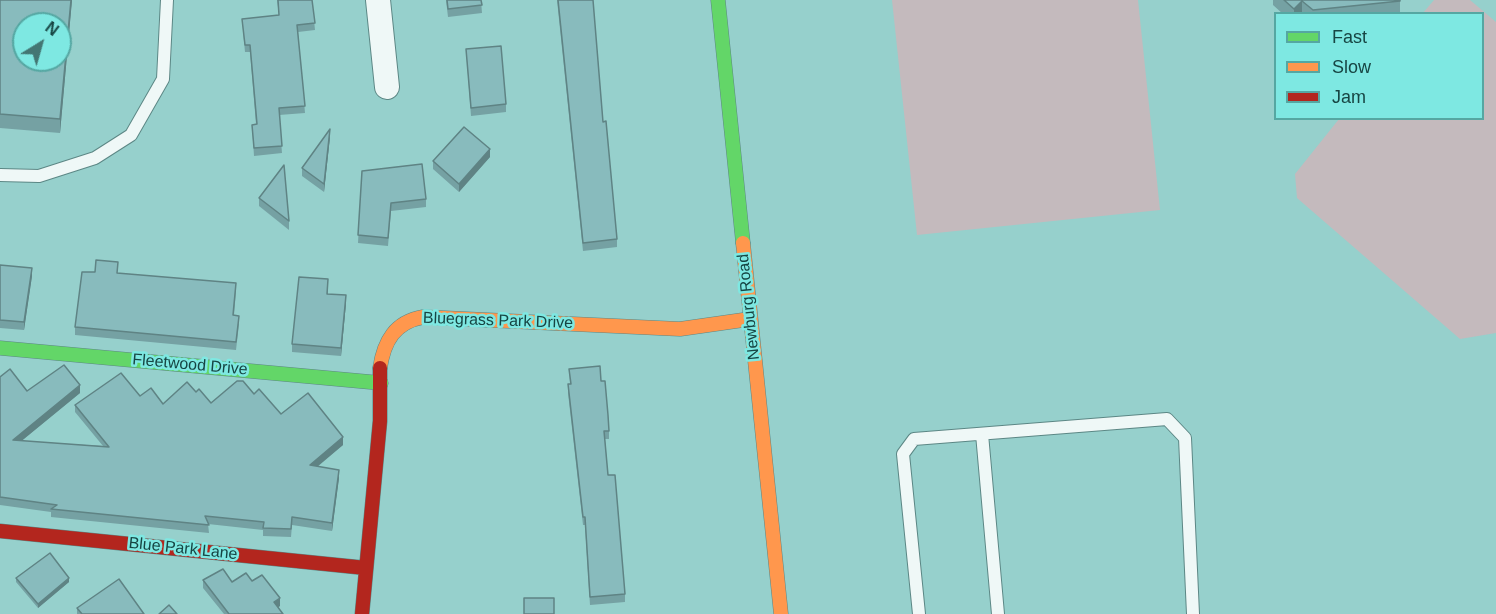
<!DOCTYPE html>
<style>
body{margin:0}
#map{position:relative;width:1496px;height:614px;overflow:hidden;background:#96d0cc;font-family:Arial,sans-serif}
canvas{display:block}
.legend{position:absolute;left:1274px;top:12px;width:210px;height:108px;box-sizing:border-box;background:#7ee8e2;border:2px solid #55a7a2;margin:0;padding:8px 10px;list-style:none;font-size:18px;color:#174543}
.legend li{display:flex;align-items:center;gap:12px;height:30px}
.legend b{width:30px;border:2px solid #55a7a2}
.north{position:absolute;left:12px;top:12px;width:60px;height:60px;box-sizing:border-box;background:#7ee8e2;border:2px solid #55a7a2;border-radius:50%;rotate:37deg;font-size:16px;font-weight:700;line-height:24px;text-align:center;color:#174543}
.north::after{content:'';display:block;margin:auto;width:21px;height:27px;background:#437673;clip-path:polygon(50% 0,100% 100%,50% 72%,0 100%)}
</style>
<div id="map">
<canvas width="1496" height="614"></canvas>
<ul class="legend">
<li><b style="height:8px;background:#63d668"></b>Fast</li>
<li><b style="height:8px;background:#ff974d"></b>Slow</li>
<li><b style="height:8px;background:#b3261e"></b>Jam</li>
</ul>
<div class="north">N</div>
</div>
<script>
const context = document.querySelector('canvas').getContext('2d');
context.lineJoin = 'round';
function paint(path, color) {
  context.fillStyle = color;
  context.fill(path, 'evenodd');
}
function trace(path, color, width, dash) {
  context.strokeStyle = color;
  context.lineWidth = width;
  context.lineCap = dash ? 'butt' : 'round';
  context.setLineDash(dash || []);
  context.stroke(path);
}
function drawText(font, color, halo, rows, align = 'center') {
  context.font = font + ' Arial,sans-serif';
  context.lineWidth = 5;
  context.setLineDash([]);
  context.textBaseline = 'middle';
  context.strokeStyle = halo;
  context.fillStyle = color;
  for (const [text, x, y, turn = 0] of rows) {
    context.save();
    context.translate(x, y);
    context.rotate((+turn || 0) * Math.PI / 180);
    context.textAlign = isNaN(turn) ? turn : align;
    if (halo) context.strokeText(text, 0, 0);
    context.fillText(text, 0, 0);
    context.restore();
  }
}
paint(new Path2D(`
 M892,0H1138L1160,210L917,235Z
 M1434,0H1470L1496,22V333L1460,339L1297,198L1295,174L1339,119L1482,118V14L1423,13Z`), '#c4babd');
const lane = new Path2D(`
 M0,175L39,176L95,158L131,135L163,79L167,0
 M982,434L998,614
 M919,614L903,454L914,439L1167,419L1185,438L1193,614`);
const street = new Path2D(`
 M378,0L387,87`);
const fast = new Path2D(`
 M718,0L743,243
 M0,348L381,383`);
const slow = new Path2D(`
 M743,243L781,614
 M380,368C384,341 395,322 423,317L680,329L750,319`);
const jam = new Path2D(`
 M0,531L366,568
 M362,614L380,421V368`);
trace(lane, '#5c8785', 14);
trace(street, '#5c8785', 26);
trace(fast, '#5c8785', 15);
trace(slow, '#5c8785', 15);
trace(jam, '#5c8785', 15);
trace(lane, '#eff8f7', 12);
trace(street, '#eff8f7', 24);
trace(fast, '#63d668', 14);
trace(slow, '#ff974d', 14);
trace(jam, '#b3261e', 14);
paint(new Path2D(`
 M0,0H72L60,133L0,128Z
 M277,0H312L315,30L298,32L305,113L279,115L282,153L254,156L252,125L256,124L250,52H245L242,19L279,15Z
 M446,0H481L482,13L448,17Z
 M557,0H593L603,122L617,239V247L583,251Z
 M1273,0H1400V14H1283L1273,5Z
 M466,49L506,104V112L471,116Z
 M330,137L324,192L302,176V168Z
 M490,157L459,192L433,169V161Z
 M362,171L426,199V207L391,211L388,246L358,243Z
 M259,198L289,221V230L259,206Z
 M0,265L32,276L24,330L0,328Z
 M95,272L118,273L236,291L234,315L239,324L236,350L75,335V327Z
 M328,287V294L346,303L341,356L292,352V344Z
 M569,369L609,431V439H605L608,475L625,594V602L590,605L585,525H583L568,393V384H570Z
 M0,377L27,391L80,393L21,441L103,446L75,412V405L140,396L163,404L196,392L211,403L254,394L281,414L343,445L317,466L339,478L332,531L292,525L291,537L263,536V530L208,524L209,533L51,517V512L0,505Z
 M16,578L69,582L38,608L16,582Z
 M203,580L232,582L252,581L280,606L278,607L283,614H224L203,588Z
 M77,608L144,614H77Z`), '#75a1a3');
paint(new Path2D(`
 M71,0H72L60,133V119Z
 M1302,1V14H1294V9Z
 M330,129V137L324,192V184Z
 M490,149V157L459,192V184Z
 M32,268V276L24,330V322Z
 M346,295V303L341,356V348Z
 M80,385V393L13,448V440Z
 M343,437V445L310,473V465Z
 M339,470V478L332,531V523Z
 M69,578V582L38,608V604Z
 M280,598V606L274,610V602Z`), '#5f8384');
const building = new Path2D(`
 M0,0H71L60,119L0,114ZM24,24H60V60H24Z
 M278,0H312L315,23L297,25L305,106L279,108L282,146L254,148L252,125L257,124L250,45H245L242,19L279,15Z
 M447,0H481L482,5L448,9Z
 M558,0H593L603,122L606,121L617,239L583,243Z
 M1284,0H1400V1L1313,10L1302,1L1294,9Z
 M501,46L506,104L471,108L466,49Z
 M464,127L490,149L459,184L433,161Z
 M330,129L324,184L302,168Z
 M422,164L426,199L391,203L388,238L358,235L362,171Z
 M284,165L289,221L259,198Z
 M96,260L118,262L117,273L236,283L233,315L239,316L236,342L75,327L82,272H95Z
 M0,265L32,268L24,322L0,320Z
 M299,277L328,279L327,294L346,295L341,348L292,344Z
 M64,365L80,385L13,440L109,447L75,405L121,373L140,396L151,388L163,404L187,382L196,392L199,389L211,403L237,381H243L254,394L259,389L281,414L308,393L343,437L310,465L339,470L332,523L292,517L291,529L263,528L264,522L205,516L209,525L51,509L57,505L0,497V377L10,369L27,391Z
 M600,366L601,381H605L608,415L609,431H604L608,475H615L625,594L590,597L585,517H583L568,384H571L569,369Z
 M50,553L69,578L38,604L16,578Z
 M223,569L232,582L246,573L252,581L262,575L280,598L274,602L283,614H229L203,580Z
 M119,579L144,614H82L77,608Z
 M524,598H554V614H524Z
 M169,605L177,614H159Z`);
paint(building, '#88bbbd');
trace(building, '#5f8384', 1.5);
drawText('16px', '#174543', '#7ee8e2', [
 ["Newburg Road",749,307,-96],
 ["Bluegrass Park Drive",498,321,2],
 ["Fleetwood Drive",190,365,5],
 ["Blue Park Lane",183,549,6]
]);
</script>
